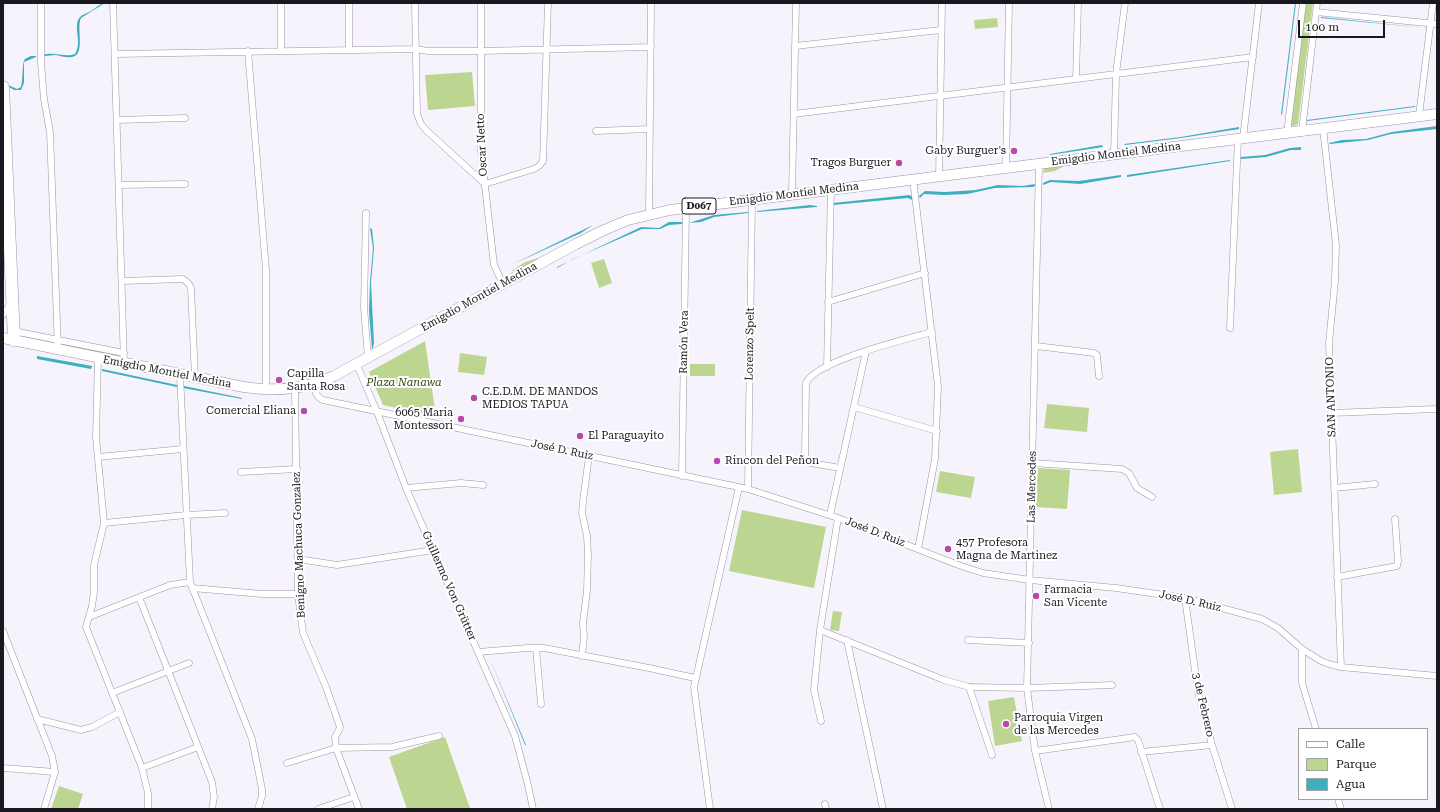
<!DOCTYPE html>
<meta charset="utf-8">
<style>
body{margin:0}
#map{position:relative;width:1440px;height:812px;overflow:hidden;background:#f7f3fd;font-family:"Roboto Serif",serif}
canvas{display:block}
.frame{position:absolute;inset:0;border:4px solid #1a181e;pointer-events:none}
.legend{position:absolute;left:1298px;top:728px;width:130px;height:72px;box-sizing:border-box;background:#fff;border:1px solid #a3a3a5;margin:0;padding:5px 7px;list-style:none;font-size:12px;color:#1a181e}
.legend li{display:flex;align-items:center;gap:8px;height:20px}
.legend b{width:20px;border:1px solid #a3a3a5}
.scale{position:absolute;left:1298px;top:20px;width:87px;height:18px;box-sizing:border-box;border:2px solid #1a181e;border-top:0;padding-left:5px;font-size:12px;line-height:14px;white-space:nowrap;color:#1a181e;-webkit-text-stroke:3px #fff;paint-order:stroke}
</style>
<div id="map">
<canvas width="1440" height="812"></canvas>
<div class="frame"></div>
<ul class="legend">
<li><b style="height:5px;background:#fff"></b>Calle</li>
<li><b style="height:11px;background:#bcd691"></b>Parque</li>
<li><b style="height:11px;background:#3eafbe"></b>Agua</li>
</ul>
<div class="scale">100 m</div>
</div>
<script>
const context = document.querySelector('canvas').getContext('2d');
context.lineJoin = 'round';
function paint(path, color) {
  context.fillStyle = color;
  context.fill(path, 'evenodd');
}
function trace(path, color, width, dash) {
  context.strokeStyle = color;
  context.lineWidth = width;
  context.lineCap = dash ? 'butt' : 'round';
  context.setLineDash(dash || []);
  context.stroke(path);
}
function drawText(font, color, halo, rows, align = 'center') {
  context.font = font + ' "Roboto Serif",serif';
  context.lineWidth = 4;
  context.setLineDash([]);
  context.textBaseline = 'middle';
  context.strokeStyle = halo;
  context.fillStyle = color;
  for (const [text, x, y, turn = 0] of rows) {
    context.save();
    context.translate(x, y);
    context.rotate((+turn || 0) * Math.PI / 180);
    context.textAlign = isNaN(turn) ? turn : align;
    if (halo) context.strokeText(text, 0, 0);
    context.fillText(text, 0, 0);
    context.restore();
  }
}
paint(new Path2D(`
 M1306,3H1313L1298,124L1297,125L1292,126L1291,125Z
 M997,18L998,27L975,29L974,20Z
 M472,72L475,106L428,110L425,75Z
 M1064,166L1055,171L1043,173L1044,168Z
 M538,258V259L518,270L511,271L525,262Z
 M604,259L612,283L599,288L591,263Z
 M425,341L436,417L383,405L369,372Z
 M62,343L118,355L117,356L62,345Z
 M460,353L487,357L484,375L458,372Z
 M690,364H715V376H690Z
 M1047,404L1089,408L1087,432L1044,428Z
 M1298,449L1302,492L1274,495L1270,452Z
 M1038,468L1070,470L1067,509L1035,507Z
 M940,471L975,477L971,498L936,492Z
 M742,510L826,527L814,588L729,571Z
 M833,611L842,612L839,631L830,630Z
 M1014,697L1022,741L995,746L988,701Z
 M445,737L470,808L407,809L389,757Z
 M59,786L83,794L78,809H51Z`), '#bcd691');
paint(new Path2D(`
 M105,3L81,18C76,28 86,55 72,57C66,58 61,56 56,55C52,55 48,56 44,56L43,55C53,51 65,58 75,54C83,42 72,26 80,17C83,14 88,13 91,11C96,8 99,4 105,3Z
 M1295,3H1296L1282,115L1281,114Z
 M1321,17L1426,28L1321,18Z
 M31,56H36V57L24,62V83L21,90H14L6,85V84L17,89L21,87C23,81 22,62 25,59C25,59 30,56 31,56Z
 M1415,106V107L1307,121V120Z
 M1437,126V129L1391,134L1368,140L1330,144L1329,143L1342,140L1366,139L1392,132Z
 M1239,127V129L1181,138L1125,145L1124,144L1181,137Z
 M1102,145L1103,147L1050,155V154Z
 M1301,147V150H1291L1266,157L1241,159V157L1265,155L1290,148Z
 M1230,160V161L1127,177V175Z
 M1121,175V177L1080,184L1051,182L1043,185V183L1050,180L1079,181Z
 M1035,184L1034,187L995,188L967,194L944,195L924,194L920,198L919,196L925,191L945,192L976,190L998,185L1022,186Z
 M909,195L913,197L912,200L908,198L833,205V203Z
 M810,205L817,206V207L757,212V211Z
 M748,212V213L714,217L701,222L689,223L714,215Z
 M669,222H682V224L669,225L660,229H642L573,259L557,268V267L641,227L659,228Z
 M593,225L581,233L511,265Z
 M370,228L372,229L374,248L371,283L374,343L373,348L372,349L369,312L370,282L373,248Z
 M37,356L92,366L91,369L37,359Z
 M102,369L177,385V387L102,371Z
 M184,386L242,398V399L183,388Z
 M488,654L526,745H525Z`), '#3eafbe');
const street = new Path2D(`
 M41,3V63L44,99L50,132L58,350
 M113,3L124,364
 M281,3V51
 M349,3V50
 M415,3L417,114L421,124L427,131L485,184L534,169L539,166L543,161L548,3
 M481,3V151L494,265L503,284
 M1316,12L1437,24
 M795,46L941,30
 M248,51L266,270V390
 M115,54L415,49L428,51H481L651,47
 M1076,79L1078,3
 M794,114L1253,57
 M1419,116L1433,3
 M117,120L185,118
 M1323,128L1336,245L1335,281L1329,343L1341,667
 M596,131L650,129
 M1302,131L1317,3
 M1287,133L1303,3
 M1243,138L1259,3
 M1114,154L1116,74L1125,3
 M1039,164L1027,688L1035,751L1049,809
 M1006,168L1009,3
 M939,177L942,3
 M913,179L938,386L935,459L918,549
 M119,185L185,184
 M792,194L796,3
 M366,213L364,307L368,358
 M649,214L651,3
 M122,281L183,279L189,284L191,288L195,378
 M828,302L925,273
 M3,315L11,303
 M1230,328L1238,139
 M13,331L124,353
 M1036,346L1094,353L1097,355L1099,376
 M98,358L96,437L104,523L94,565V592L92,606L86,627L142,768L148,793V809
 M357,365L377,412L406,488L433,550L515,736L528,785L533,809
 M827,367L831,189
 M180,375L190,582L252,739L262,789V796L258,809
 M313,384C315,391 316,397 323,400L748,489L838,518L961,566L983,573L1030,580L1116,588L1185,598L1262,619L1278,628L1302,649L1321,661L1329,664L1341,667L1437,676
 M295,388L298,594L303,633L326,687L340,727L339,730L335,737L336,748L359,809
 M854,407L937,431
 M1331,413L1437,409
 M98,457L183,449
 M1033,463L1122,469L1129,473L1137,488L1152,497
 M840,468L811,463L805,457L806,383C815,361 907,339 932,332
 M241,472L297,469
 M682,476L686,208
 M406,488L461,483L483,485
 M1334,488L1375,484
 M748,489L752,199
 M830,515L866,351
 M104,523L186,515L225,513
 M298,559L337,565L433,550
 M1337,577L1397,566L1398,561L1395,519
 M192,588L262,594H298
 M139,597L212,782L214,797L212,809
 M1185,598L1198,692L1212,745L1232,809
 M89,617L170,585L190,582
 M820,630L944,680L969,687L1027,688L1112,685
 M3,631L52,756L55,772L44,809
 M847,640L883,809
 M968,640L1029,643
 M536,648L541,704
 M1302,649V683L1316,729
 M478,652L528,648H544L649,668L695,678
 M582,656L584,637L583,623L587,591L588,554L587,536L582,513L583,501L589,456
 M969,687L992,755
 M112,693L189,663
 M37,719L81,730L92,727L120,712
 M821,721L814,690L820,630L838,518
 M1035,751L1135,737L1138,740L1160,809
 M1141,752L1212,745
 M287,763L336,748L392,747L439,736
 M3,768L55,772
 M142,768L198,747
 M1338,799L1341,809
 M825,804L826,809
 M318,809L354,797
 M710,809L694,687L739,487`);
const primary = new Path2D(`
 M3,338L244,387C275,392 306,389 334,376L576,244L604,230L628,220L670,210L1437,114`);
const highway = new Path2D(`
 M3,87L14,340`);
trace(street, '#9b94a4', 7);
trace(primary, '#9b94a4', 11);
trace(highway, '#9b94a4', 13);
trace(street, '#fff', 6);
trace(primary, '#fff', 10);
trace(highway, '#fff', 12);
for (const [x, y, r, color] of [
 [1014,151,4,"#b54aaa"],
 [899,163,4,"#b54aaa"],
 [279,380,4,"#b54aaa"],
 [474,398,4,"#b54aaa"],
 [304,411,4,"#b54aaa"],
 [461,419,4,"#b54aaa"],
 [580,436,4,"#b54aaa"],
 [717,461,4,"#b54aaa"],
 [948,549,4,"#b54aaa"],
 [1036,596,4,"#b54aaa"],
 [1006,724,4,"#b54aaa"]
]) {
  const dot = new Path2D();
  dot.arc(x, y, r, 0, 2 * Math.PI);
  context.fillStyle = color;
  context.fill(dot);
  trace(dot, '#fff', 1.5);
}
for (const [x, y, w] of [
 [699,206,34]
]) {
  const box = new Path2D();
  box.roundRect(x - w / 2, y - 8, w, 16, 3);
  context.fillStyle = '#fff';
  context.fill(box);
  trace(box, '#1a181e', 1);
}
drawText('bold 10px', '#1a181e', null, [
 ["D067",699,206]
]);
drawText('11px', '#1a181e', '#fff', [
 ["Oscar Netto",482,145,-93],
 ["Emigdio Montiel Medina",1116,154,-7],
 ["Emigdio Montiel Medina",794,194,-7],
 ["Emigdio Montiel Medina",479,297,-29],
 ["Ramón Vera",684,342,-89],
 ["Lorenzo Spelt",750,344,-89],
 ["Emigdio Montiel Medina",167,372,11],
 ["SAN ANTONIO",1331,397,-92],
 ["José D. Ruiz",562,450,12],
 ["Las Mercedes",1032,487,-89],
 ["José D. Ruiz",875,532,21],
 ["Benigno Machuca Gonzalez",299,545,-92],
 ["Guillermo Von Grütter",449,586,66],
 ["José D. Ruiz",1190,601,13],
 ["3 de Febrero",1203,705,77]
]);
drawText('11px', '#1a181e', '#fff', [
 ["Gaby Burguer's",1006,151,"right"],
 ["Tragos Burguer",891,163,"right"],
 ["Capilla",287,374],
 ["Santa Rosa",287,387],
 ["C.E.D.M. DE MANDOS",482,392],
 ["MEDIOS TAPUA",482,405],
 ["Comercial Eliana",296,411,"right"],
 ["6065 Maria",453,413,"right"],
 ["Montessori",453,426,"right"],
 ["El Paraguayito",588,436],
 ["Rincon del Peñon",725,461],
 ["457 Profesora",956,543],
 ["Magna de Martinez",956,556],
 ["Farmacia",1044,590],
 ["San Vicente",1044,603],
 ["Parroquia Virgen",1014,718],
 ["de las Mercedes",1014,731]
], 'left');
drawText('italic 11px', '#354611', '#fff', [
 ["Plaza Nanawa",404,383]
]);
</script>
